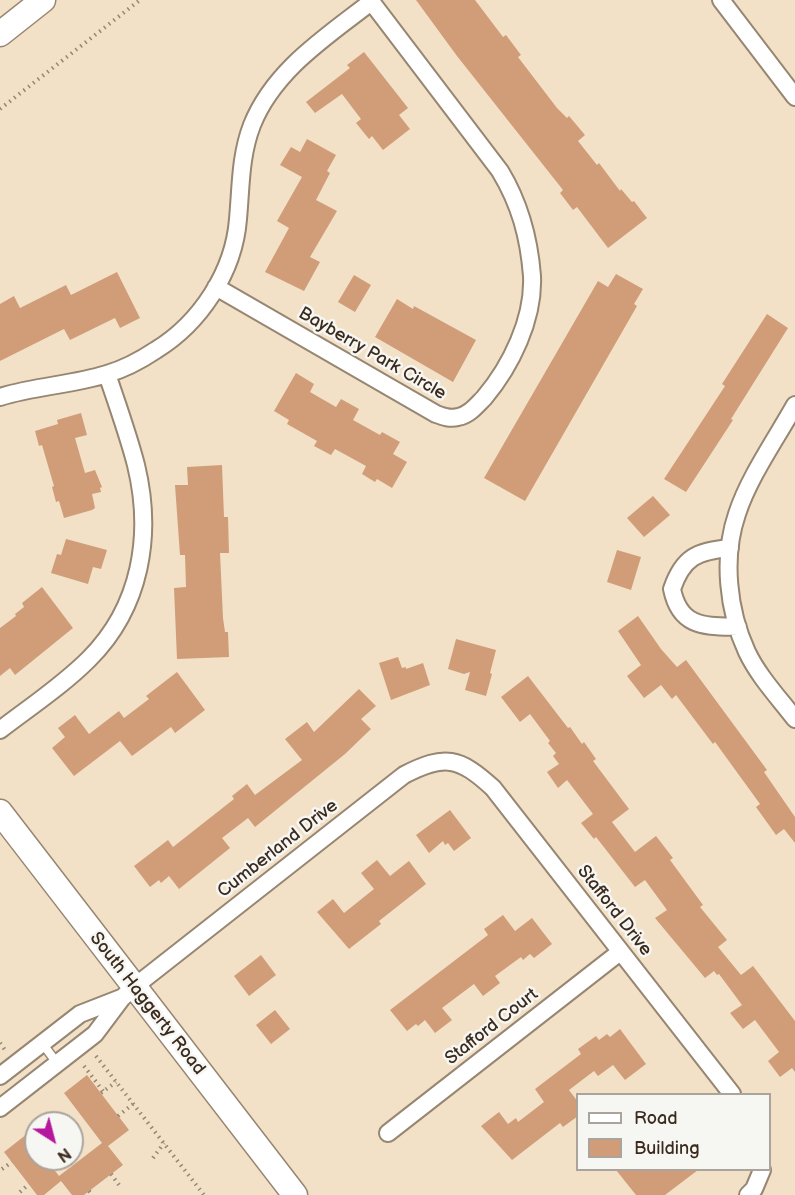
<!DOCTYPE html>
<style>
body{margin:0}
#map{position:relative;width:795px;height:1195px;overflow:hidden;background:#f2e1c7;font-family:"Balsamiq Sans",sans-serif}
canvas{display:block}
.legend{position:absolute;left:576px;top:1093px;width:195px;height:78px;box-sizing:border-box;background:#f6f6f2;border:2px solid #aba49d;margin:0;padding:8px 10px;list-style:none;font-size:18px;color:#3b2a1e}
.legend li{display:flex;align-items:center;gap:12px;height:30px}
.legend b{width:30px;border:2px solid #aba49d}
.north{position:absolute;left:24px;top:1111px;width:60px;height:60px;box-sizing:border-box;background:#f6f6f2;border:2px solid #aba49d;border-radius:50%;rotate:144deg;font-size:16px;font-weight:700;line-height:24px;text-align:center;color:#3b2a1e}
.north::after{content:'';display:block;margin:auto;width:21px;height:27px;background:#b5179e;clip-path:polygon(50% 0,100% 100%,50% 72%,0 100%)}
</style>
<div id="map">
<canvas width="795" height="1195"></canvas>
<ul class="legend">
<li><b style="height:8px;background:#fff"></b>Road</li>
<li><b style="height:16px;background:#d09d78"></b>Building</li>
</ul>
<div class="north">N</div>
</div>
<script>
const context = document.querySelector('canvas').getContext('2d');
context.lineJoin = 'round';
function paint(path, color) {
  context.fillStyle = color;
  context.fill(path, 'evenodd');
}
function trace(path, color, width, dash) {
  context.strokeStyle = color;
  context.lineWidth = width;
  context.lineCap = dash ? 'butt' : 'round';
  context.setLineDash(dash || []);
  context.stroke(path);
}
function drawText(font, color, halo, rows, align = 'center') {
  context.font = font + ' "Balsamiq Sans",sans-serif';
  context.lineWidth = 5;
  context.setLineDash([]);
  context.textBaseline = 'middle';
  context.strokeStyle = halo;
  context.fillStyle = color;
  for (const [text, x, y, turn = 0] of rows) {
    context.save();
    context.translate(x, y);
    context.rotate((+turn || 0) * Math.PI / 180);
    context.textAlign = isNaN(turn) ? turn : align;
    if (halo) context.strokeText(text, 0, 0);
    context.fillText(text, 0, 0);
    context.restore();
  }
}
paint(new Path2D(`
 M416,0H475L503,37L506,35L521,55L518,57L557,108L567,118L569,116L585,135L578,141L597,165L599,163L620,191L621,189L632,202L634,201L647,218L608,248L577,207L573,210L560,193L563,190L457,56Z
 M364,52L408,108L399,115L410,129L383,150L372,136L369,139L356,123L361,119L342,94L315,113L306,102L350,68L347,65Z
 M307,139L336,155L327,171L330,173L316,200L337,211L310,257L320,262L304,291L265,272L289,228L277,221L302,177L280,165L291,147L300,152Z
 M117,272L140,318L120,328L115,318L70,340L64,329L0,361V304L14,296L20,308L66,285L71,295Z
 M616,274L643,289L634,304L637,306L525,501L484,478L598,281L608,287Z
 M354,275L371,285L355,312L338,302Z
 M397,299L413,309L414,306L476,340L453,382L375,337Z
 M767,314L788,328L731,419L733,420L686,492L664,479L725,386L722,384Z
 M296,373L314,384L310,392L336,407L341,399L359,409L353,420L380,435L382,432L400,442L393,454L407,462L392,488L377,479L375,482L362,474L366,466L335,449L331,455L314,446L317,441L287,424L289,420L274,411Z
 M81,413L87,435L75,438L85,473L95,470L102,487L100,488L101,492L92,494L95,508L92,510L64,518L59,501L56,502L52,487L54,486L42,445L39,446L35,431L58,424L57,420Z
 M222,465L224,517H228L229,553H220L223,618L225,632H228L229,657L177,659L174,588L186,587L185,555H180L175,485H188L187,467Z
 M653,496L670,515L644,537L627,518Z
 M66,539L107,550L101,569L93,567L88,584L51,573L57,554L61,555Z
 M617,550L641,557L631,590L607,582Z
 M42,587L73,628L15,675L10,668L0,676V628L16,616L15,614L24,607L22,603Z
 M638,616L661,649L677,667L686,660L767,770L764,772L795,817V843L784,829L776,835L756,807L760,804L715,742L713,744L676,695L672,699L661,685L644,698L627,676L641,665L618,631Z
 M456,639L496,650L490,673L492,674L486,696L465,690L470,672L464,674L448,669Z
 M398,657L402,668L406,667V669L423,663L430,685L391,700L379,663Z
 M177,672L205,710L175,733L171,727L132,756L120,741L74,776L52,748L65,737L58,728L75,715L89,734L119,711L124,718L149,699L146,696Z
 M528,676L568,728L570,727L582,744L584,742L596,759L593,761L629,809L612,822L635,852L656,836L673,858L670,860L703,905L700,907L727,940L718,947L741,975L753,966L795,1021V1072L792,1068L780,1077L768,1061L779,1052L755,1020L743,1029L730,1013L742,1005L719,974L717,975L714,971L705,978L655,918L667,910L645,880L635,887L596,837L594,839L581,823L593,814L567,780L558,788L547,772L559,764L553,756L556,753L548,743L550,741L530,714L520,722L501,697Z
 M359,689L376,706L361,719L371,729L345,754L255,827L248,818L222,838L230,848L179,889L169,876L161,883L159,880L150,887L134,866L168,840L173,847L234,799L232,796L247,784L255,795L302,760L285,739L307,722L314,732Z
 M450,810L471,838L454,851L448,843L445,845L443,841L429,853L416,835Z
 M377,860L390,876L409,861L426,884L379,921L381,924L349,949L317,912L333,899L344,913L374,889L361,873Z
 M503,915L515,931L532,918L552,944L534,958L530,954L523,960L521,957L495,976L500,983L483,996L474,984L442,1008L452,1020L435,1033L425,1020L418,1026L416,1024L407,1031L390,1010L488,935L484,929Z
 M261,955L276,975L249,996L234,976Z
 M275,1010L290,1029L271,1044L256,1025Z
 M620,1029L646,1064L625,1080L613,1065L598,1076L594,1071L569,1090L578,1102V1116L563,1127L560,1123L512,1160L481,1126L499,1112L508,1124L516,1118L518,1122L544,1102L535,1089L581,1054L578,1049L596,1036L599,1040L607,1034L610,1037Z
 M87,1075L129,1130L108,1146L123,1165L84,1195H72L61,1181L44,1195H37L4,1152L27,1134L36,1146V1159H46L59,1176L102,1143L64,1093Z
 M616,1170H698L665,1195H636Z`), '#d09d78');
const lane = new Path2D(`
 M42,1043L57,1063`);
const street = new Path2D(`
 M721,0L795,97
 M216,287L436,414C444,417 450,419 458,417C469,415 476,406 484,398C511,366 534,319 532,276C529,237 520,204 500,171L370,0
 M0,397C35,386 72,385 107,374C124,369 141,360 156,350C200,323 234,272 238,219C241,187 240,156 252,125C274,70 326,37 371,2
 M795,405C776,439 749,477 737,514C722,558 728,611 747,652C759,677 779,698 795,719
 M730,548C697,551 683,557 672,589C680,628 705,626 738,627
 M0,730C30,707 62,686 89,659C141,607 153,535 136,465C128,434 117,404 107,374
 M0,1076L80,1014L121,998
 M0,1108L95,1034L122,998L134,987L404,775C445,754 459,757 493,788L732,1094
 M388,1133L620,952
 M748,1195L754,1189L762,1170`);
const secondary = new Path2D(`
 M0,34L43,0
 M0,812L295,1195`);
trace(lane, '#968672', 11);
trace(street, '#968672', 20);
trace(secondary, '#968672', 27);
trace(new Path2D(`
 M0,109L140,0
 M0,1043L5,1050
 M96,1056L204,1195
 M84,1066L103,1091
 M101,1093L116,1082
 M118,1116L133,1104
 M153,1158L164,1143
 M2,1169L12,1162
 M111,1174L119,1185
 M89,1191L92,1195
 M20,1192L29,1184`), '#968672', 4, [1.5, 4.5]);
trace(lane, '#fff', 8);
trace(street, '#fff', 16);
trace(secondary, '#fff', 24);
drawText('18px', '#3b2a1e', '#f6f6f2', [
 ["Bayberry Park Circle",372,354,30],
 ["Cumberland Drive",278,849,-38],
 ["Stafford Drive",614,911,52],
 ["South Haggerty Road",147,1004,52],
 ["Stafford Court",492,1027,-38]
]);
</script>
